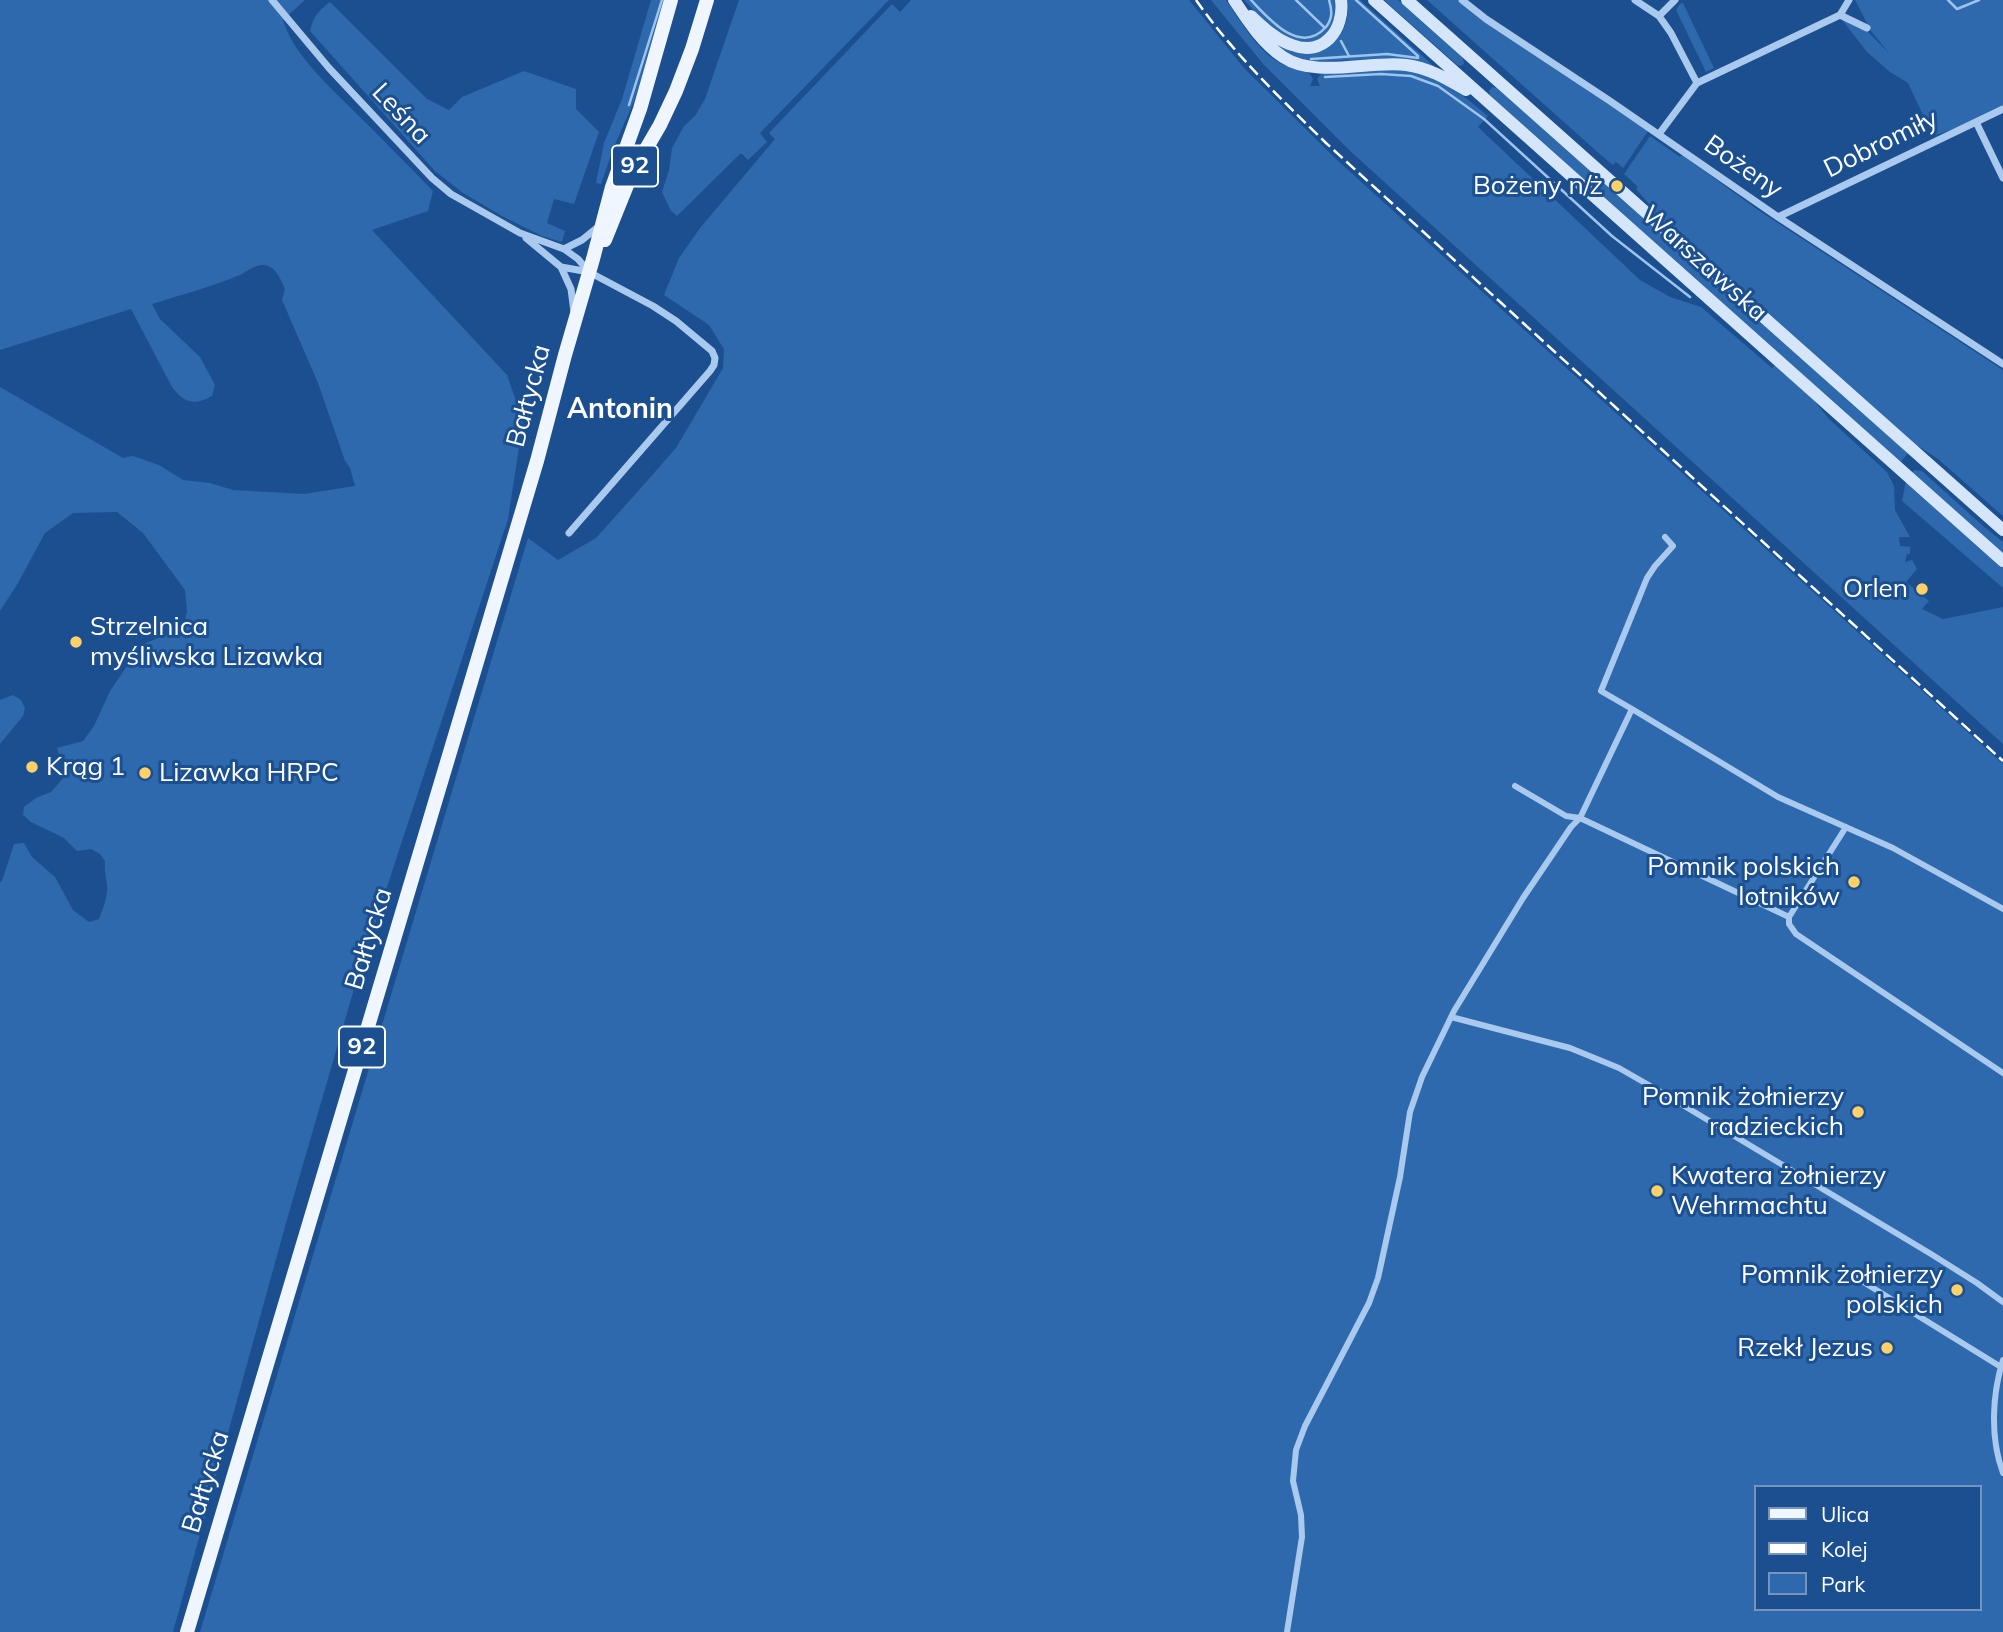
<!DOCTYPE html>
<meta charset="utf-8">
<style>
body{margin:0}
#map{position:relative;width:2003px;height:1632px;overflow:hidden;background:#1b4f8f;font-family:Mulish,sans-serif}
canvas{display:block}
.legend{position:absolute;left:1754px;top:1485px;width:228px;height:126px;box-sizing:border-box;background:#1b4f8f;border:2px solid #7695bc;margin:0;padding:9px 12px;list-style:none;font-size:21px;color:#fff}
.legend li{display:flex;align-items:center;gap:14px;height:35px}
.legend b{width:35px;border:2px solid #7695bc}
</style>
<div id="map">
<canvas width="2003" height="1632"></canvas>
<ul class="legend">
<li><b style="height:9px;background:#f0f6ff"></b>Ulica</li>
<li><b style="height:9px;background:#fff"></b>Kolej</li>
<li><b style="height:19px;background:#2e69ad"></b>Park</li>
</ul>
</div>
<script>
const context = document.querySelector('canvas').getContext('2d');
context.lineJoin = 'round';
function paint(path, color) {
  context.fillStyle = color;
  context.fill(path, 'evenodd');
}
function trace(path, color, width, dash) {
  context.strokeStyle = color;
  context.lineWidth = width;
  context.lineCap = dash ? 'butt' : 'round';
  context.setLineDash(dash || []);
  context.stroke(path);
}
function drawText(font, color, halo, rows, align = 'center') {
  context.font = font + ' Mulish,sans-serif';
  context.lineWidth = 6;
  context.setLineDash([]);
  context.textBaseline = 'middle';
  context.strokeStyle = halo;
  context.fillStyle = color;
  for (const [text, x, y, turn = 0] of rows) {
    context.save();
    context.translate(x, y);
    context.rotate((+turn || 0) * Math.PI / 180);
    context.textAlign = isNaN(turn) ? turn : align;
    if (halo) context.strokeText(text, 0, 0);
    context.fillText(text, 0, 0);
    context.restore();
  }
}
paint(new Path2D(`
 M0,0H305L283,20C294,58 337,93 364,121C387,144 410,167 433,191L428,211L372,230L507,375L523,421L508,519L359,972L286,1223L173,1632H0V882L2,881L14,844L24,843L32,857L55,877L73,910L89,922L99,919C103,908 108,897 107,885C106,876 104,870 105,861L100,854L91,849L77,851L64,838L31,822L23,815L24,807L36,798L51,792L66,775L57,748L83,741L94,726L110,691L129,663L146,643L173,632L184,624L187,612L185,590L143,533L117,512L73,513L45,533L18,583L0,611V387L123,458L133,456L159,465L183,480L210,483L233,490L304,494L355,486L350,468L345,461L318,383L282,300L285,289C281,280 276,267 265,265C256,264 247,271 240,275C211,287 181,295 152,304L160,319L200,357L215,385L212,396C194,406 184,403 172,387L131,309L0,350Z
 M651,0H665L635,99L613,149L601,184L596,183L604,143L622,99Z
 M739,0H889L760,133L767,142L748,160L742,154H740L677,216L671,211L662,192L669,170L672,148L684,126L695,116L705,99Z
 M911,0H1189L1244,68L1337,160L2003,764V1632H200L528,538L558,560L596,538L640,489L676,448L723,368L724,349L709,325L664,295L679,258L700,228L775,139L769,133L892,4L900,12ZM1756,1487H1980V1609H1756Z
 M1211,0H1226C1242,23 1258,53 1284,65C1293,69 1302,70 1310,74L1313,79L1310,86H1320L1317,79L1320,75L1324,73C1353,71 1384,66 1412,72C1441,78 1466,97 1488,116L1478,127L1640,280L1670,297L1701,307L1772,368L1775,365L1807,392L1829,419L1887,472L1894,486L1895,510L1910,537H1899L1900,546L1910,547V554H1907L1905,562L1912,560L1917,569L1906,582L1929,601L1922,609L1943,619L2003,607V744L1348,149L1264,65Z
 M1244,0H1335C1337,11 1335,23 1328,32C1300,61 1262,19 1244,0Z
 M1347,0H1360L1436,68L1389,58L1312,62L1295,58L1274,44C1281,47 1287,51 1294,52C1302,54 1308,52 1316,50C1341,43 1350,26 1347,0Z
 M1384,0H1398L1463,58L1464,64L1461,66L1457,65Z
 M1427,0H1457L1467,8L1648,131L1624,167L1623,168L1616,162L1613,165L1602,156Z
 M1855,0H2003V109L1980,120L1933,136L1908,83L1890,72L1867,52L1843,21L1847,19L1866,30L1889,53L1871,31Z
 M330,2L427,99L449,110L462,97L524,71L576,89V109L599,132L574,204L554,199L547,223L565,231L562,242L542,236L502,216L463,193L435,171L310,31C313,17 319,10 330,2Z
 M1683,3L1714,68L1706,72L1676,10L1680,4Z
 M1492,87L1497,88L1908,453L1900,463L1490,95L1489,91Z
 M1650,136L1680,157L1682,155L1758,210L2003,370V516L1938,459L1909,440L1661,218L1636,189L1638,187L1624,174Z
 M1914,470L1922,471L1983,526L2003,542V554L1912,473Z
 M1906,481L2003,567V588L1902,501Z
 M13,695L21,700L25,708L23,716L0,744V700Z`), '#2e69ad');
trace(new Path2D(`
 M1251,0C1269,19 1300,56 1326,27C1333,18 1332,10 1329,0
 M1296,0L1325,28
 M1948,0L1957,9L1979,0
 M1341,41L1349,56
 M1311,59L1387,54L1418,58V56L1356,0
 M1325,77L1381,74L1411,76L1438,86L1484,119L1612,236L1690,297
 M629,105L662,0`), '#9cc4f0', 2.5);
trace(new Path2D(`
 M1632,709L1601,691L1647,578L1655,566L1673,546L1665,537
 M1515,786L1566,816L1580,818L1789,917
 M1846,827L1789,917V924L1796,934L2003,1073
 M1451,1017L1570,1048L1619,1068L1666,1095L1931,1254L1977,1283L2003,1302
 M1852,1275L2001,1367
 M2003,1360C1992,1395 1990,1438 2003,1473
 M1287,1632L1302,1537L1301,1515L1293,1481L1296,1450L1305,1426L1369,1303L1378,1278L1400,1177L1410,1112L1422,1077L1454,1011L1523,898L1571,827L1580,818L1632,709L1778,797L1893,848L2003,909`), '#a9c9ee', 6);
trace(new Path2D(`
 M272,0L329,68L432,178L451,194L520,233L564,249L578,259L589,272L653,306L676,321L712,351L715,358L714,365L710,371L569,533
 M1462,0L1486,19L1610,101L1778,217L2003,364
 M1635,0L1659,16L1671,33L1697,83
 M1849,0L1840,15L1867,28
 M1659,16L1675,0
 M1976,122L2003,178
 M1659,134L1697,83L1840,15
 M1778,217L2003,109
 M526,238L561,267L571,289L574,312
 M564,249L582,240L598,227
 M561,267L589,272`), '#a9c9ee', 7);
trace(new Path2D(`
 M1234,0C1248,21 1262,43 1283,57C1316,79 1369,60 1406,65C1429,68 1447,79 1466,90
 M1374,0L2003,561
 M1407,0L2003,530
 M1251,16C1263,27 1276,40 1292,45C1323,57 1345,30 1341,0`), '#d6e6fa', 12);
trace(new Path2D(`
 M605,240L632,173L660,125L676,91L692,49L707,0
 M187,1632L537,461L565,355L593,259L612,187L640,109L671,0`), '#f0f6ff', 14);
trace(new Path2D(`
 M1196,0C1233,53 1280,98 1326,143L2003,761`), '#fff', 2.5, [12, 5]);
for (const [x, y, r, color] of [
 [1617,186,7,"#ffd166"],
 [1922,589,7,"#ffd166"],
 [76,642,7,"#ffd166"],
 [32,767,7,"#ffd166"],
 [145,773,7,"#ffd166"],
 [1854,882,7,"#ffd166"],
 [1858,1112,7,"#ffd166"],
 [1657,1191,7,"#ffd166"],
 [1957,1290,7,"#ffd166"],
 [1887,1348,7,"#ffd166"]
]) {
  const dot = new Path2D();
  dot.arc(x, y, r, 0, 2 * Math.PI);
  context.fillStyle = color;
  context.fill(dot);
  trace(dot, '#1b4f8f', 2.5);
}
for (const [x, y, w] of [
 [635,166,46],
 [362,1047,46]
]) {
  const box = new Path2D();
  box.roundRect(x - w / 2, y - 20.5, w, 41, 5);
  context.fillStyle = '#1b4f8f';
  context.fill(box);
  trace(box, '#fff', 2);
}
drawText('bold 24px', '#fff', null, [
 ["92",635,166],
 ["92",362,1047]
]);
drawText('26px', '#fff', '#1b4f8f', [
 ["Leśna",401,114,47],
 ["Dobromiły",1881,144,-26],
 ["Bożeny",1743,167,35],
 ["Warszawska",1704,264,42],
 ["Bałtycka",529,396,-75],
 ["Bałtycka",369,939,-73],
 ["Bałtycka",206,1482,-73]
]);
drawText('26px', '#fff', '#1b4f8f', [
 ["Bożeny n/ż",1603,186],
 ["Orlen",1908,589],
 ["Strzelnica",90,627,"left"],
 ["myśliwska Lizawka",90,657,"left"],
 ["Krąg 1",46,767,"left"],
 ["Lizawka HRPC",159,773,"left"],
 ["Pomnik polskich",1840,867],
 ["lotników",1840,897],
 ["Pomnik żołnierzy",1844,1097],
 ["radzieckich",1844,1127],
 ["Kwatera żołnierzy",1671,1176,"left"],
 ["Wehrmachtu",1671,1206,"left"],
 ["Pomnik żołnierzy",1943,1275],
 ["polskich",1943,1305],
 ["Rzekł Jezus",1873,1348]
], 'right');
drawText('bold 28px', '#fff', '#1b4f8f', [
 ["Antonin",620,410]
]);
</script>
